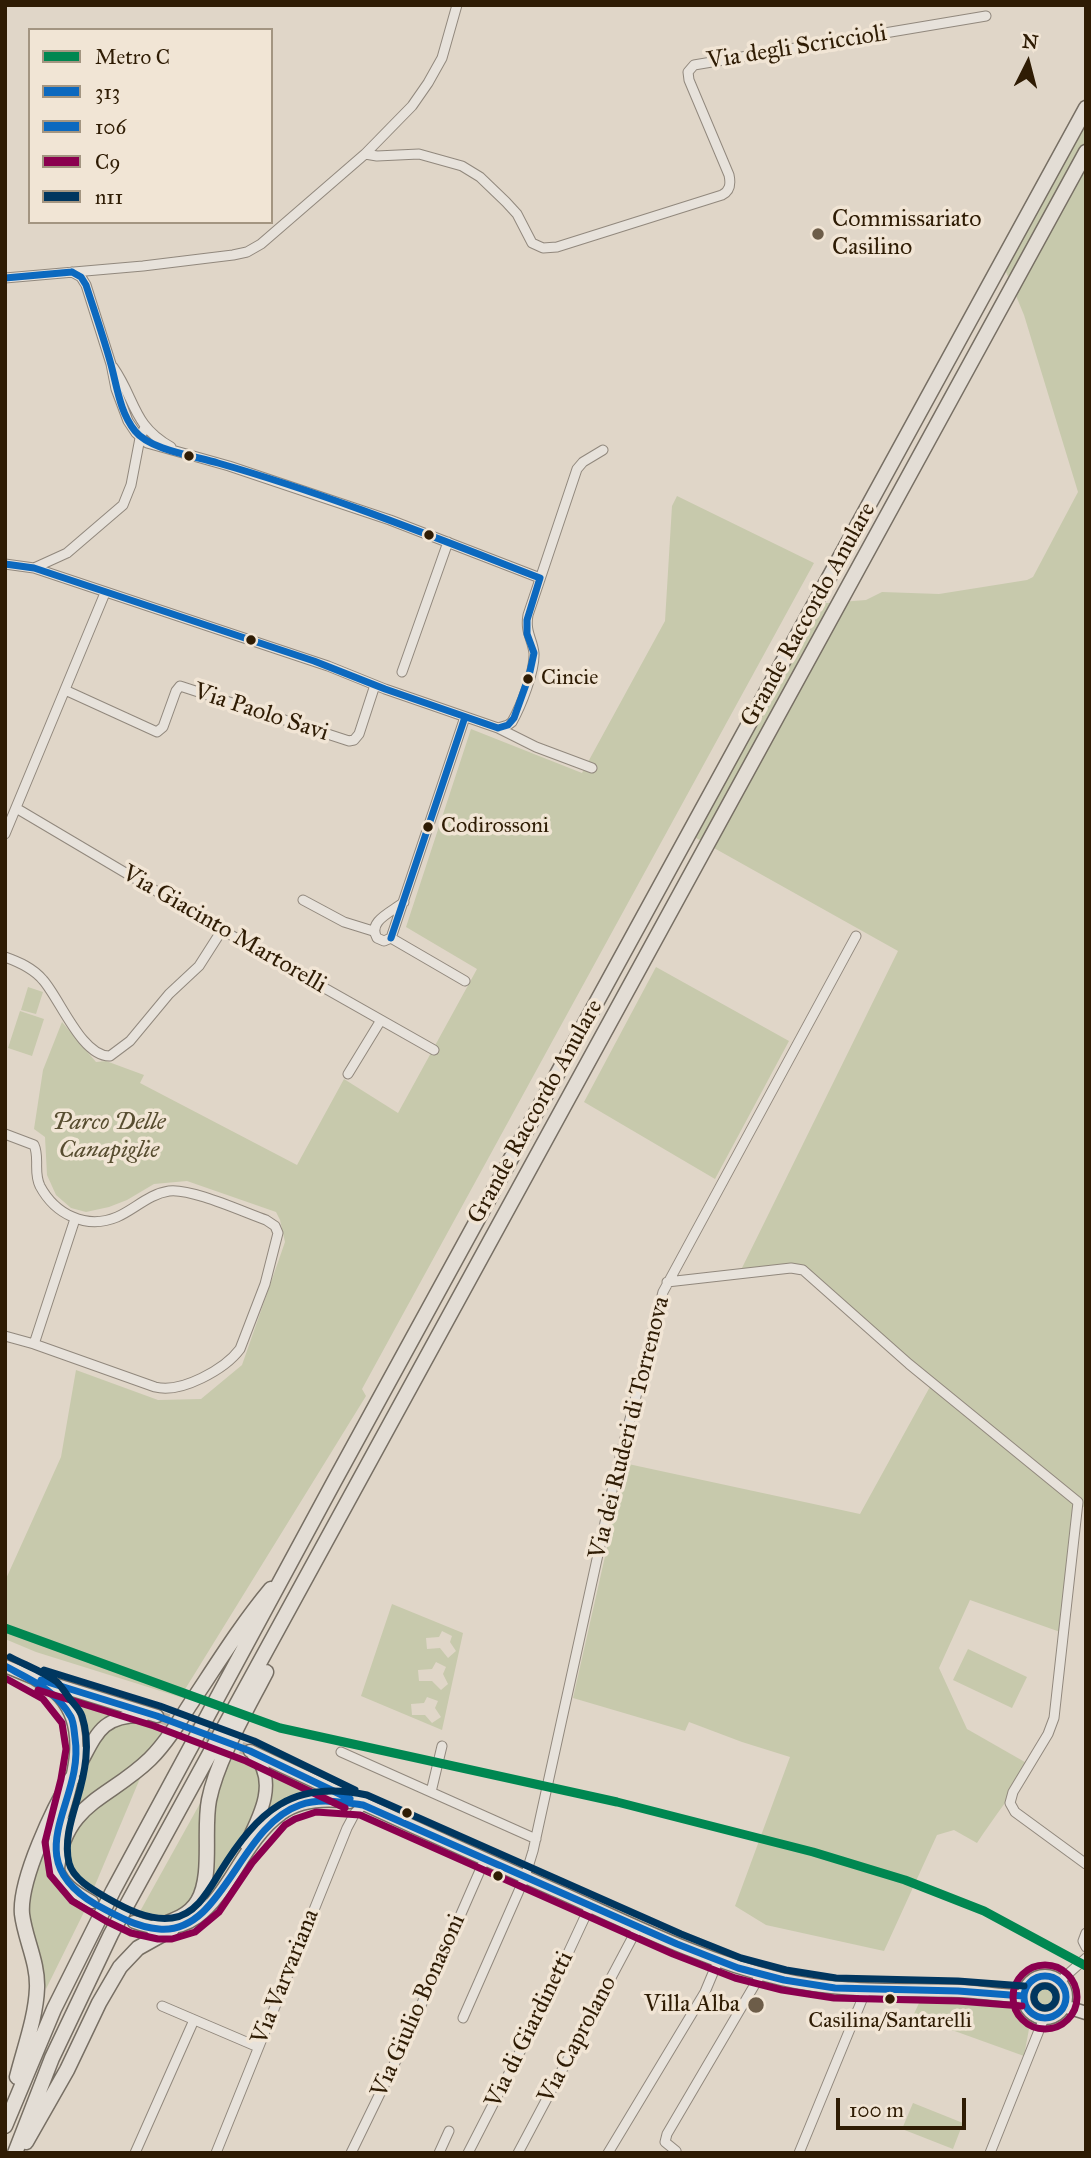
<!DOCTYPE html>
<style>
body{margin:0}
#map{position:relative;width:1091px;height:2158px;overflow:hidden;background:#e0d6c8;font-family:"IM FELL Great Primer",serif}
canvas{display:block}
.frame{position:absolute;inset:0;border:7px solid #2f1c04;pointer-events:none}
.legend{position:absolute;left:28px;top:28px;width:245px;height:196px;box-sizing:border-box;background:#f1e5d5;border:2px solid #a39581;margin:0;padding:9px 12px;list-style:none;font-size:21px;color:#2f1c04}
.legend li{display:flex;align-items:center;gap:14px;height:35px}
.legend b{width:35px;border:2px solid #a39581}
.north{position:absolute;left:993px;top:28px;width:70px;height:70px;-webkit-text-stroke:5px #f1e5d5;paint-order:stroke;rotate:6deg;font-size:19px;font-weight:700;line-height:28px;text-align:center;color:#2f1c04}
.north::after{content:'';display:block;margin:auto;width:24px;height:32px;background:#2f1c04;clip-path:polygon(50% 0,100% 100%,50% 72%,0 100%)}
.scale{position:absolute;left:836px;top:2098px;width:130px;height:32px;box-sizing:border-box;border:4px solid #2f1c04;border-top:0;padding-left:9px;font-size:21px;line-height:24px;white-space:nowrap;color:#2f1c04;-webkit-text-stroke:5px #f1e5d5;paint-order:stroke}
</style>
<div id="map">
<canvas width="1091" height="2158"></canvas>
<div class="frame"></div>
<ul class="legend">
<li><b style="height:9px;background:#008751"></b>Metro C</li>
<li><b style="height:9px;background:#0c69bf"></b>313</li>
<li><b style="height:9px;background:#0c69bf"></b>106</li>
<li><b style="height:9px;background:#8b004f"></b>C9</li>
<li><b style="height:9px;background:#00365f"></b>n11</li>
</ul>
<div class="north">N</div>
<div class="scale">100 m</div>
</div>
<script>
const context = document.querySelector('canvas').getContext('2d');
context.lineJoin = 'round';
function paint(path, color) {
  context.fillStyle = color;
  context.fill(path, 'evenodd');
}
function trace(path, color, width, dash) {
  context.strokeStyle = color;
  context.lineWidth = width;
  context.lineCap = dash ? 'butt' : 'round';
  context.setLineDash(dash || []);
  context.stroke(path);
}
function drawText(font, color, halo, rows, align = 'center') {
  context.font = font + ' "IM FELL Great Primer",serif';
  context.lineWidth = 7;
  context.setLineDash([]);
  context.textBaseline = 'middle';
  context.strokeStyle = halo;
  context.fillStyle = color;
  for (const [text, x, y, turn = 0] of rows) {
    context.save();
    context.translate(x, y);
    context.rotate((+turn || 0) * Math.PI / 180);
    context.textAlign = isNaN(turn) ? turn : align;
    if (halo) context.strokeText(text, 0, 0);
    context.fillText(text, 0, 0);
    context.restore();
  }
}
paint(new Path2D(`
 M1086,101V1509L1079,1503L1063,1633L970,1600L939,1668L967,1729L1030,1765C1014,1792 994,1817 977,1843L954,1830L937,1835L884,1951L766,1925L735,1906L790,1757L742,1742L689,1722L685,1731L573,1698L620,1490L613,1487L619,1462L860,1514L932,1383L800,1269L739,1274L898,951L689,834L815,604L866,600L882,592L939,594L1027,580L1033,577L1078,492L1024,315L1002,262Z
 M677,496L814,563L362,1389L366,1396L184,1691L183,1698L36,1652L5,1639V1581L61,1457L76,1370L158,1400L201,1399L242,1365L285,1242L280,1220L276,1212L187,1181L154,1184L127,1200L109,1207L86,1212L71,1208L56,1195L47,1175L45,1137L34,1129L43,1070L62,1022L96,1062L106,1061L144,1075L140,1083L297,1165L344,1079L398,1113L477,969L406,927L471,729L582,773L665,621L672,506Z
 M656,967L789,1041L715,1179L584,1102Z
 M28,987L43,992L36,1014L21,1010Z
 M20,1011L44,1019L32,1056L8,1048Z
 M392,1604L463,1633L442,1730L361,1696ZM442,1631L452,1636L450,1642L456,1651L448,1658L440,1648L427,1649L426,1638L439,1637ZM436,1662L446,1667L443,1674L448,1684L441,1690L432,1681H419L418,1670L432,1669ZM427,1697L438,1701L435,1708L441,1717L432,1723L425,1715H412L411,1704L424,1703Z
 M968,1649L1027,1677L1012,1708L953,1680Z
 M59,1689L124,1712L82,1750Z
 M126,1720L168,1728L158,1743L60,1830L91,1753L103,1731Z
 M229,1752L254,1764L263,1782L256,1817L215,1889L206,1901L198,1908L210,1804Z
 M267,1763L334,1795L316,1796L257,1831C274,1806 274,1791 267,1763Z
 M141,1776L93,1890L76,1878L70,1871L66,1859V1850L82,1817Z
 M203,1798L202,1874L191,1905C170,1915 161,1922 138,1915Z
 M48,1840C41,1871 61,1892 86,1908L46,1989L27,1913L29,1889Z
 M1032 1996a13 13 0 1 1 26 0a13 13 0 1 1-26 0Z
 M941,1999L994,2003L1021,2008L1029,2029L1024,2056L913,2016L919,2003Z
 M913,2103L963,2123L953,2149L902,2129Z`), '#c7c9ac');
trace(new Path2D(`
 M157,1716L250,1751`), '#bdb1a1', 12, [12, 6]);
const minor = new Path2D(`
 M365,154L377,156L419,154L462,166L480,177L506,202L517,214L532,243L543,248L557,247L722,195C730,191 731,184 729,175L689,80L688,72L694,65L986,16
 M72,272L81,277L86,285L111,364L116,389L128,421L136,433L147,443L229,466L390,520L540,578
 M5,278L143,266L233,255L247,252L261,244L365,154L412,106L428,83L442,58L457,5
 M113,367C136,400 132,425 171,447
 M5,564L34,568L328,666L385,689L498,728L536,747L592,768
 M34,568L67,553L123,505L131,485L140,438L145,427
 M402,672L448,542
 M65,690L157,732L163,727L176,691L180,686L349,741L354,740L359,734L375,685
 M498,728L508,725L512,722C521,706 535,671 534,653C532,638 525,632 528,615L577,469L583,462L603,450
 M16,808L222,930L434,1050
 M5,834L105,593
 M303,900L344,922L373,931
 M391,938L465,717
 M391,938L465,981
 M391,938L384,941L377,938C367,921 392,912 404,902
 M5,957C19,962 33,968 43,980C60,999 82,1057 110,1056L130,1041L169,994L199,966L222,930
 M348,1074L381,1020
 M5,1134L34,1145C40,1158 33,1172 40,1186C55,1214 86,1230 117,1217C135,1209 149,1194 169,1191C191,1188 243,1212 266,1220L275,1226L278,1233L265,1284L240,1349C225,1369 181,1394 155,1387L34,1344L5,1336
 M667,1282L791,1268L803,1270L909,1364L1078,1502L1054,1718L1048,1734L1013,1792L1010,1803L1015,1812L1086,1864
 M34,1344L75,1219
 M341,1752L536,1839
 M431,1792L442,1746
 M1086,1933L1083,1941L1086,1947
 M1060,1981L1086,1958
 M162,2006L258,2047
 M463,2018L525,1877L533,1851L615,1477L663,1292L856,936
 M135,2153L194,2020
 M216,2153L347,1828L355,1813L363,1805
 M351,2153L405,2042L485,1859
 M439,2153L449,2131
 M468,2153L544,2005L590,1906
 M518,2153L638,1927
 M608,2153L705,1992L718,1961
 M675,2153L676,2151L665,2142L667,2134L761,1974
 M799,2153L866,1990
 M990,2153L1044,2018`);
const major = new Path2D(`
 M5,1666L34,1678L157,1716
 M34,1678C43,1684 53,1689 60,1697C88,1729 74,1776 63,1812C57,1833 48,1853 60,1875C67,1888 80,1895 92,1902
 M250,1751C354,1800 459,1848 564,1894C635,1926 705,1961 781,1979C840,1993 900,1989 960,1991C981,1992 1002,1996 1023,1996
 M77,1770C96,1737 99,1715 143,1716
 M246,1844C260,1816 279,1780 253,1754
 M134,1922C219,1954 228,1851 281,1814C300,1800 326,1799 349,1802
 M1024 1997a21 21 0 1 1 42 0a21 21 0 1 1-42 0Z
 M1064,2006L1086,2013`);
const highway = new Path2D(`
 M57,1868C65,1802 109,1799 150,1759C166,1743 179,1722 191,1703C217,1664 241,1625 271,1589
 M153,1928C170,1922 189,1917 198,1901C213,1875 203,1830 209,1800C217,1760 247,1709 266,1672
 M17,2077C24,2049 36,2017 37,1988C38,1962 25,1939 22,1914C19,1880 54,1807 72,1778
 M5,2126L54,2009L113,1891L335,1480L1086,108
 M26,2142L67,2070L99,2003L120,1967L138,1948L172,1929
 M15,2153L52,2058L111,1934L1086,152`);
trace(minor, '#91887d', 11);
trace(major, '#776f64', 15);
trace(highway, '#776f64', 17);
trace(minor, '#e7e2db', 9);
trace(major, '#e3ddd5', 12);
trace(highway, '#e3ddd5', 14);
trace(new Path2D(`
 M72,272L81,277L86,285C94,310 103,336 110,361C117,385 119,411 135,431C150,450 195,456 218,463C327,494 434,537 540,578
 M5,278L72,272
 M5,564L34,568L314,661L385,689L498,728
 M498,728L508,725L514,718L529,676L534,653L527,634V620L540,578
 M391,938L465,717`), '#0c69bf', 7);
trace(new Path2D(`
 M5,1666C31,1680 56,1690 71,1717C74,1723 74,1731 75,1738C85,1802 15,1856 95,1904C115,1915 136,1927 159,1929C223,1935 239,1826 300,1805C320,1798 342,1802 363,1805L677,1944L738,1968L784,1980L835,1988L958,1991L1023,1996
 M41,1680L157,1716L250,1751L350,1799
 M1024 1997a21 21 0 1 1 42 0a21 21 0 1 1-42 0Z`), '#0c69bf', 7);
trace(new Path2D(`
 M5,1678L43,1699L62,1723L66,1749L61,1779L45,1842L50,1875L72,1901L106,1921L131,1933L158,1939H172L195,1932L219,1912L252,1863L285,1825L295,1819L316,1812L360,1815L673,1954L735,1978L782,1990L834,1998L958,2001L1022,2006
 M38,1690L154,1726L246,1761L345,1808
 M1013 1997a32 32 0 1 1 64 0a32 32 0 1 1-64 0Z`), '#8b004f', 7);
trace(new Path2D(`
 M10,1657C25,1665 44,1672 57,1682C62,1687 66,1694 70,1699C74,1704 80,1710 82,1716C91,1744 85,1773 77,1800C71,1820 64,1842 69,1863C73,1879 93,1890 107,1898C126,1909 149,1921 172,1918C196,1915 209,1890 220,1872C258,1811 292,1779 367,1795L681,1934L741,1958L786,1970L836,1978L958,1981L1024,1986
 M44,1670L160,1706L254,1741L355,1790
 M1034 1997a11 11 0 1 1 22 0a11 11 0 1 1-22 0Z`), '#00365f', 7);
trace(new Path2D(`
 M5,1628L280,1728L617,1802L813,1852L905,1880L984,1911L1086,1966`), '#008751', 9);
for (const [x, y, r, color] of [
 [818,234,7,"#6d5d49"],
 [189,456,6,"#2f1c04"],
 [429,535,6,"#2f1c04"],
 [251,640,6,"#2f1c04"],
 [528,679,6,"#2f1c04"],
 [428,827,6,"#2f1c04"],
 [407,1813,6,"#2f1c04"],
 [498,1876,6,"#2f1c04"],
 [890,1999,6,"#2f1c04"],
 [756,2005,9,"#6d5d49"]
]) {
  const dot = new Path2D();
  dot.arc(x, y, r, 0, 2 * Math.PI);
  context.fillStyle = color;
  context.fill(dot);
  trace(dot, '#f1e5d5', 2.5);
}
drawText('22px', '#2f1c04', '#f1e5d5', [
 ["Cincie",541,679],
 ["Codirossoni",441,827],
 ["Casilina/Santarelli",890,2022,"center"]
], 'left');
drawText('24px', '#2f1c04', '#f1e5d5', [
 ["Via degli Scriccioli",797,48,-9],
 ["Grande Raccordo Anulare",809,615,-61],
 ["Via Paolo Savi",261,713,18],
 ["Via Giacinto Martorelli",224,930,30],
 ["Grande Raccordo Anulare",536,1112,-61],
 ["Via dei Ruderi di Torrenova",630,1428,-76],
 ["Via Varvariana",286,1977,-68],
 ["Via Giulio Bonasoni",419,2006,-66],
 ["Via di Giardinetti",530,2030,-64],
 ["Via Caprolano",578,2040,-62]
]);
drawText('24px', '#2f1c04', '#f1e5d5', [
 ["Commissariato",832,220],
 ["Casilino",832,248],
 ["Villa Alba",740,2005,"right"]
], 'left');
drawText('italic 24px', '#574d30', '#f1e5d5', [
 ["Parco Delle",109,1123],
 ["Canapiglie",109,1151]
]);
</script>
